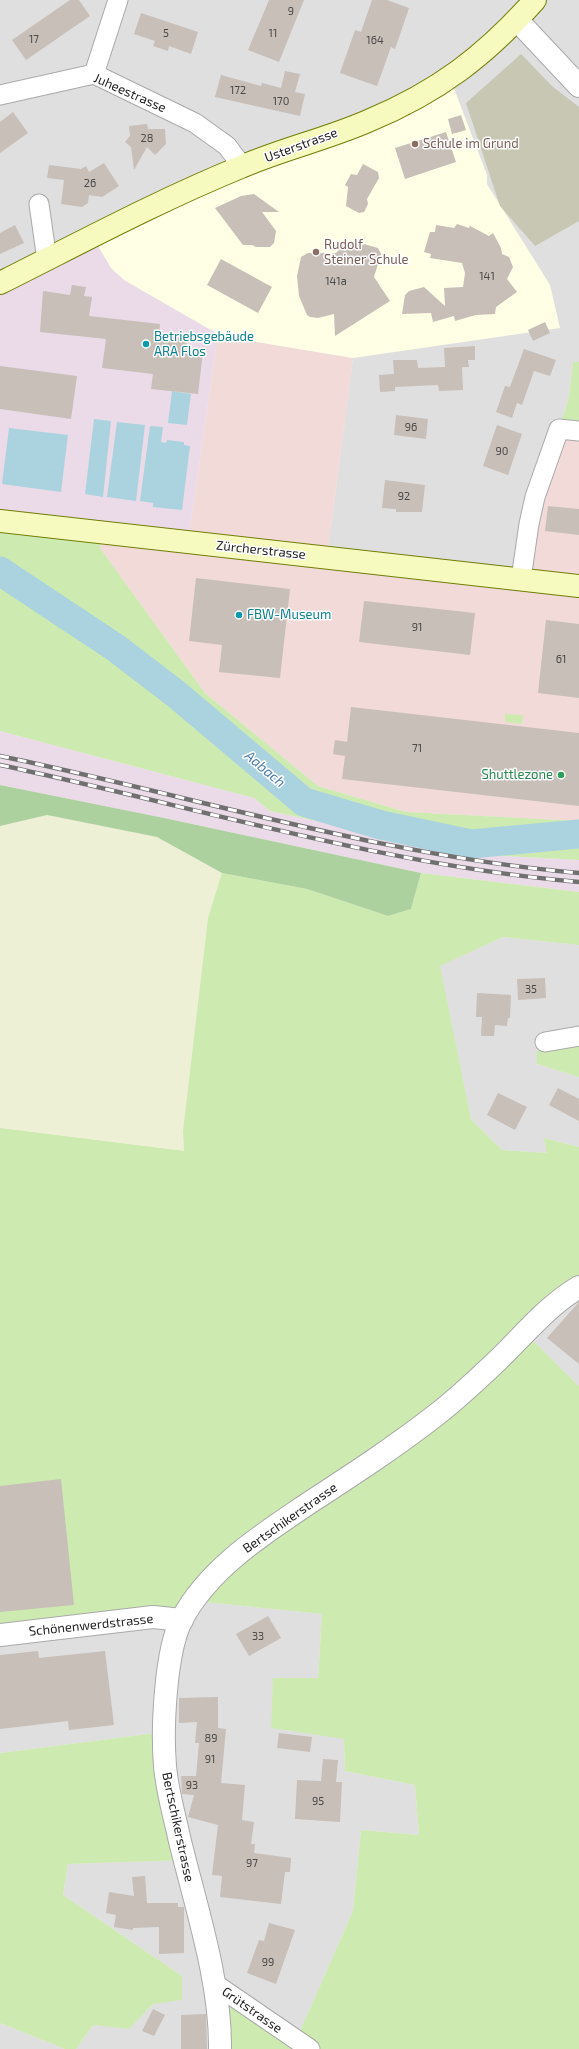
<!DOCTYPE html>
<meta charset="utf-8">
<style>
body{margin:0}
canvas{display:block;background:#f2efe9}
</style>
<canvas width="579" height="2049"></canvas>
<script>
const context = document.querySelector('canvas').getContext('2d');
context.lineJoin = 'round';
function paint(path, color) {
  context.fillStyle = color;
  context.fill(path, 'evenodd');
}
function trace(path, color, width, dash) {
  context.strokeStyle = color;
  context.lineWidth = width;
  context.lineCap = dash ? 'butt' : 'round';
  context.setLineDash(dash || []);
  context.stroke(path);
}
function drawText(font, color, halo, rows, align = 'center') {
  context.font = font + ' "Exo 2",sans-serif';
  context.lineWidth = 3;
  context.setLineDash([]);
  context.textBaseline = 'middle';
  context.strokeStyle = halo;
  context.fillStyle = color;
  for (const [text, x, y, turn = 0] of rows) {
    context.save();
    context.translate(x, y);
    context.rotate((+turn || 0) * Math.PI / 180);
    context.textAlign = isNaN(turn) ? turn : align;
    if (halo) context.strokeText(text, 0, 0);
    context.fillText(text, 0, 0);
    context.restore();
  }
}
paint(new Path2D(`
 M0,0H579V362H573L569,397L559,429L521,579L327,557L353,358L218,334L124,280L0,283Z
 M503,937L579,945V1036L537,1064L579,1077V1147L544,1138L548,1153L502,1150L471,1119L439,966Z
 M579,1287V1386L525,1333Z
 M195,1601L322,1614L318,1679L344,1739L345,1771L415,1785L419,1835L361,1830L353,1911L296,2040L220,2049H76L93,2025L129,2028L182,1976L63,1895L68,1864L185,1860L164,1732L0,1753V1635Z
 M0,2023L65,2049H0Z`), '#e0dfdf');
paint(new Path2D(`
 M218,334L245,340L353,358L327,557L521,579L559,429L579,431V821L406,812L318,786L205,693L100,548L103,531L188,542Z`), '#f2dad9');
paint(new Path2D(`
 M92,236L124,280L218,334L188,542L0,521V283Z
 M0,731L254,798L270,811L470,854L579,860V892L421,873L164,818L0,785Z`), '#ebdbe8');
paint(new Path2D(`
 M450,78L487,175V184L550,285L560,328L353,358L245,340L218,334L124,280L111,268L92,236Z`), '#ffffe5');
paint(new Path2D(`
 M521,54L553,87L579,107V221L535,246L500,206L466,103Z`), '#c7c7b4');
paint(new Path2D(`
 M47,815L157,837L222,873L208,918L183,1131L184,1151L0,1128V826Z`), '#eef0d5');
paint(new Path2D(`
 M573,362H579V431L559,429L569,397Z
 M0,521L103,531L100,548L205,693L318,786L406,812L579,821V860L470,854L270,811L254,798L0,731Z
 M505,714L523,715L522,724L505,722Z
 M222,873L307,889L388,916L411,909L421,873L579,892V945L503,937L440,966L471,1119L502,1150L547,1153L544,1138L579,1147V1287L525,1333L579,1386V2049H220L215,1984L296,2040L353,1911L361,1830L419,1835L415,1785L345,1771L344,1739L271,1728L273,1678H318L322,1614L195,1601L182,1620L0,1635V1128L184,1151L183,1131L208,918Z
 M579,1036V1077L537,1064V1051L545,1042Z
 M164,1732L185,1860L68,1864L63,1895L182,1976V2000L153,2004L129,2029L93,2025L76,2049H65L0,2023V1753Z`), '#cdebb0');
paint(new Path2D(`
 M0,785L164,818L421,873L411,909L388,916L307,889L222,873L157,837L47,815L0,826Z`), '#add19e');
paint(new Path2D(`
 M172,391L191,394L187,425L168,423Z
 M94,419L111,421L103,497L85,494Z
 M117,422L145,425L136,501L107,497Z
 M150,426L163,427L161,442L166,443L167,440L184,442V445L190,446L182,510L153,507V503L140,501Z
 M9,428L68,435L61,492L2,484Z`), '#aad3df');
trace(new Path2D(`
 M0,571L116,648L176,694L304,802L381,825L471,844L579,834`), '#aad3df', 29);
paint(new Path2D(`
 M70,0H79L90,16L26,60L12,40Z
 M269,0H304L279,62L248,50Z
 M372,0H387L409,8L395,49L391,47L377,86L340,73L355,30L361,32Z
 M141,13L198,32L191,54L169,46L168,51L153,46L155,41L134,34Z
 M285,71L300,74L295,92L305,94L300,116L215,97L221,75L261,86L262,83L281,88Z
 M13,112L28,133L0,153V122Z
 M461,115L466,130L452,134L448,119Z
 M147,124L148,129H165L166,144L155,155L147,147L134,170L131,147L125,142L130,136L129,126Z
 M446,132L456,162L405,179L395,148Z
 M104,163L119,186L102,197L89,195L88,203L82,207L61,204L64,180L47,178L49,165L81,169L86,166L89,172Z
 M363,164L378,172L379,178L367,199L368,204L364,212L359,213L346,206L348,187L345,185L351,174L357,175Z
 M254,194L279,212H262L276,231L274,243L270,247H256L252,245H243L215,208L241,196Z
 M457,224L469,228L470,226L489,236L493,233L501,248L502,254L509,257L513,267L507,279L517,292L496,307L495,314L476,315L455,321L454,316L433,322L431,313L402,314L405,295L409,291L424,287L445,306L444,288L463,287L465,273L462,263L430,258L431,254L424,252L430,232H435L436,225L454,228Z
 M15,225L24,243L0,254V233Z
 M345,242L358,247L364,244L378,248L381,254L374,277L390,301L335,336L334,314L318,318L310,317L307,315L299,296L297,276L301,257L308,253H336Z
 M221,259L272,287L258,313L207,285Z
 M72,285L86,287L84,296L92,297L89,316L160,324L159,335L187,338L186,349L203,352L198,394L151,389L153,374L102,368L106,339L40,332L43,291L70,295Z
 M545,322L550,333L533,341L528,330Z
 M475,346V360H468L469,367H462L463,390L439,391L438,385L395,387V391L380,392L379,375L394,374L393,360H417L418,368L445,367L444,348Z
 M524,349L556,360L550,376L534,371L522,405L517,403L512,418L496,412L505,386L510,387Z
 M0,366L77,376L71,419L0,409Z
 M396,415L428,419L426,439L394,435Z
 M497,425L522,434L508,475L483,466Z
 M385,480L425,485L422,512H396V509L382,508Z
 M548,506L579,509V535L545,531Z
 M196,578L290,589L280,678L219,672L222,645L189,641Z
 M364,601L475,613L470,655L359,642Z
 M546,620L579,624V698L538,693Z
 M351,707L579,733V806L342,779L345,756L333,754L335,740L347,742Z
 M545,978L546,998L518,1000L517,979Z
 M477,993L511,995L510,1018H508L507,1026L495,1025L494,1036H481L482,1017H476Z
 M558,1088L579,1099V1121L549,1105Z
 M498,1093L527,1107L515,1130L487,1115Z
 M579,1302V1364L547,1338Z
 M61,1479L74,1605L0,1612V1486Z
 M268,1616L281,1638L249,1656L236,1634Z
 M38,1651L39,1658L105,1651L114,1725L69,1730L68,1721L0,1729V1655Z
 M218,1697V1728L226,1729L221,1783L245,1785L242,1820L254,1822L251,1844H255L254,1853L291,1858L290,1872H285L281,1904L220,1897L222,1876L212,1875L218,1825L188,1817L194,1795L182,1794L181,1776H196L199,1743H195L197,1722L179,1723V1698Z
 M279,1733L312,1737L310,1752L277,1748Z
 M323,1759L338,1760L336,1782H342L340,1822L295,1819L297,1780L321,1781Z
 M145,1876L147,1903H178V1907H184V1953L159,1954V1927L133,1928V1930L114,1927L116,1915L106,1913L109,1892L134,1896L132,1877Z
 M269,1923L295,1930L276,1984L247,1973L259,1940L264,1941Z
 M153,2009L165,2015L154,2036L142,2031Z
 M206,2014L207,2049H181V2015Z`), '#c7bfb8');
const minor = new Path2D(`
 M94,74L118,0
 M0,95L94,74L195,123L227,146L242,166
 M39,204L47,260
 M521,579L529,524L535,497L559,429L579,431
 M545,1042L579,1036
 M215,1984L310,2049`);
const tertiary = new Path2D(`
 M517,20L579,86
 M0,1635L153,1617L182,1620
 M220,2049C221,1981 195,1904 179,1837C174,1814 167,1790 165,1766C162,1730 165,1651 182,1619C209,1568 263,1534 309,1503C352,1475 395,1447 436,1415C457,1399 477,1380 497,1361C523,1336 547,1306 579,1287`);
const secondary = new Path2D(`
 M0,283C80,243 158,201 241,167C282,149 327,139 368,121C438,92 485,56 535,0
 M0,521L579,586`);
trace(minor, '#a9a9a9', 21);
trace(tertiary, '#a9a9a9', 24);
trace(secondary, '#707d05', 24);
trace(minor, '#fff', 19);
trace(tertiary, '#fff', 22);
trace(secondary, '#f7fabf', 22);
const rail = new Path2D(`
 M0,756C193,796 382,856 579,873
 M0,765C193,806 382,865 579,882`);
trace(rail, '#707070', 4.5);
trace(rail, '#fff', 3, [9]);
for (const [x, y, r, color] of [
 [415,144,4,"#8d6e63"],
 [316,252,4,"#8d6e63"],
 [146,344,4,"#0f9aa8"],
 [239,615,4,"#0f9aa8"],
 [561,775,4,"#2e9e5b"]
]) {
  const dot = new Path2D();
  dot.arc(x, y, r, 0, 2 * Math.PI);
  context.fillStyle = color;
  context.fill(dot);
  trace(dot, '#fff', 1.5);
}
drawText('11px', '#4b4948', null, [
 ["9",291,11],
 ["5",166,33],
 ["11",273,33],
 ["17",34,39],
 ["164",375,40],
 ["172",238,90],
 ["170",281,101],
 ["28",147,138],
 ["26",90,183],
 ["141",487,276],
 ["141a",336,281],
 ["96",411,427],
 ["90",502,451],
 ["92",404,496],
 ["91",417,627],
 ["61",561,659],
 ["71",417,748],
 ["35",531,989],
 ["33",258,1636],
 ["89",211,1738],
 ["91",210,1759],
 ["93",192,1785],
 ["95",318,1801],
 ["97",252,1863],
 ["99",268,1962]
]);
drawText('13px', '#222', '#fff', [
 ["Juheestrasse",130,93,24],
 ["Usterstrasse",301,145,-20],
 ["Zürcherstrasse",261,550,6],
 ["Bertschikerstrasse",290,1518,-35],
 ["Schönenwerdstrasse",91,1625,-6],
 ["Bertschikerstrasse",178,1827,78],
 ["Grütstrasse",252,2010,35]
]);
drawText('13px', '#785e54', '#fff', [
 ["Schule im Grund",423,144],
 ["Rudolf",324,245],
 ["Steiner Schule",324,260]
], 'left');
drawText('13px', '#0d838f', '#fff', [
 ["Betriebsgebäude",154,337],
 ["ARA Flos",154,352],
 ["FBW-Museum",247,615]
], 'left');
drawText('13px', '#27864d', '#fff', [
 ["Shuttlezone",553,775]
], 'right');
drawText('italic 14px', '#4a7aab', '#fff', [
 ["Aabach",265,769,40]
]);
</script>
